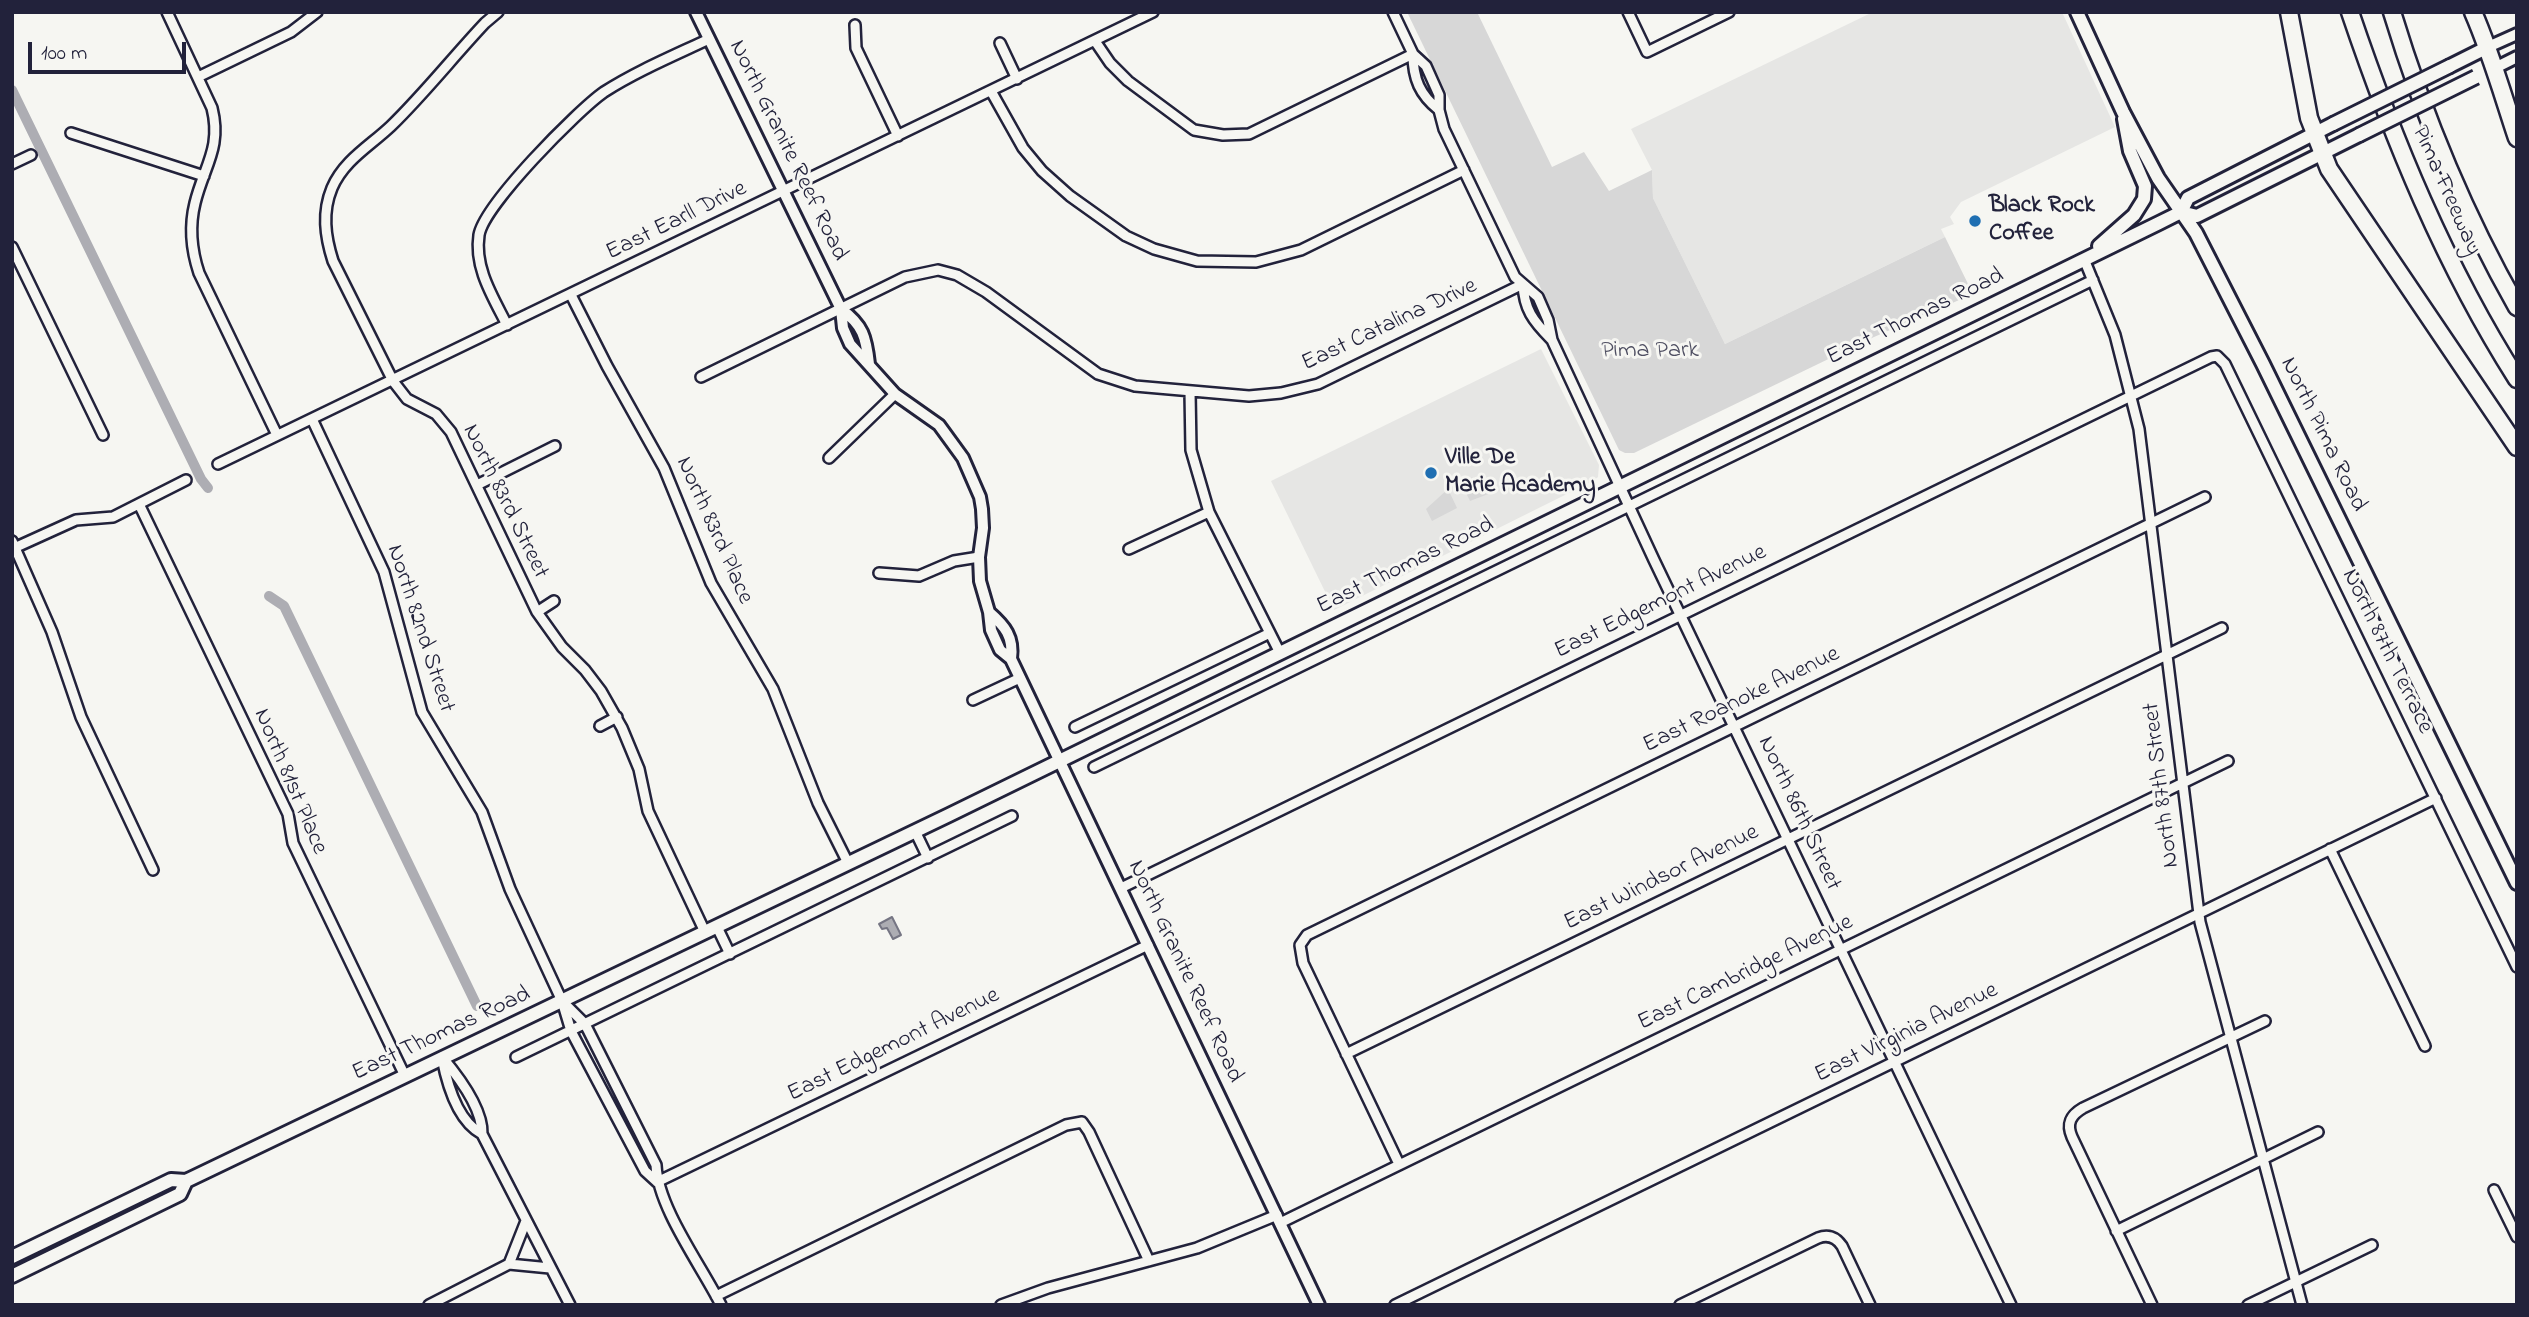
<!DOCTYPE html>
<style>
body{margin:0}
#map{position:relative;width:2529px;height:1317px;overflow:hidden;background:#f6f6f2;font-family:"Indie Flower",sans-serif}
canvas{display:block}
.frame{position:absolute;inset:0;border:14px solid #22223b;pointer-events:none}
.scale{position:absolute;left:28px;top:42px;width:158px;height:32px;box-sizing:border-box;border:4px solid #22223b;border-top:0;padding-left:9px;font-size:21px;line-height:24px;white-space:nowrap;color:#22223b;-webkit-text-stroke:5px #f6f6f2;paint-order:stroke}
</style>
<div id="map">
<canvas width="2529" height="1317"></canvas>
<div class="frame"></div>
<div class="scale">100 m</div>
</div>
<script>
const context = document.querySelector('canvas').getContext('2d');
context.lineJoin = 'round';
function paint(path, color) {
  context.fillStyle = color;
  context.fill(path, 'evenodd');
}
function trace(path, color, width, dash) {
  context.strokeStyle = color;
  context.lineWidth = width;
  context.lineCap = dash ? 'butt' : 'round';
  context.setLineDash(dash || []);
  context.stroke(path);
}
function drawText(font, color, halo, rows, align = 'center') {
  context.font = font + ' "Indie Flower",sans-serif';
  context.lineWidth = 6;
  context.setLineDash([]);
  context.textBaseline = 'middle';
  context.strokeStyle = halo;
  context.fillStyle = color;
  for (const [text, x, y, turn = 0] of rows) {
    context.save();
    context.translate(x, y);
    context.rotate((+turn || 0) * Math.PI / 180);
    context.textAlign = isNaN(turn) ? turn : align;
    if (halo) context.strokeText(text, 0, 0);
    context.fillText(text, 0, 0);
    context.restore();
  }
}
paint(new Path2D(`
 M1873,12H2062L2115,127L1961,202L1950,217L1954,224L1941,229L1945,237L1725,344L1653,198L1652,170L1631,129Z
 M1541,349L1599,465L1598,477L1593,481L1334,610L1271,481Z`), '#e6e6e4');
paint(new Path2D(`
 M1407,12H1477L1552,167L1584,152L1609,191L1652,170L1653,198L1725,344L1945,237L1973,294L1874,337L1634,453H1625L1619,450Z
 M1474,477L1490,478L1496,491L1470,501L1460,481Z
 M1448,489L1457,508L1432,521L1426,509Z`), '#d7d7d7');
const water = new Path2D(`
 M892,917L901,935L893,939L887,928L882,929L879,924Z`);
paint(water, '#adadb3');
trace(water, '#757583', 2);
trace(new Path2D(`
 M12,90L201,479L208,488
 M269,596L284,606L477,1006`), '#adadb3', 10);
const minor = new Path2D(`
 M167,12L212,108C222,148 204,166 195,203C189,227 191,249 199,273L277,435
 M498,12L485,23C453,57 424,94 391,126C370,146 344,160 332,188C322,212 325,236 333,261L393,381L407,399L436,414L451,432L537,612L562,647L585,670L601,691L622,728L639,769L648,811L705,932
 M1393,12L1413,54L1426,66L1439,95V110L1444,129L1515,277L1538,297L1548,320L1552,340L1654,560L2011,1305
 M1628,12L1647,52L1729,12
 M855,25L856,48L898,136
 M1095,41L1110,63L1128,81L1194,130L1223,135L1249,134L1413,54
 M1000,43L1017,79
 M1413,54C1413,79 1420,95 1439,110
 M198,77L291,32L317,12
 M991,91L1023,148L1042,171L1070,196L1126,236L1154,249L1197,261L1256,262L1301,250L1464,170
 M71,133L204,176
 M12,164L31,155
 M12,247L103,435
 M2084,259L2115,335L2139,429L2200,922L2302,1305
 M1523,284C1524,309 1533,321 1551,339
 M571,295L607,366L664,468L711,583L773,689L818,803L848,863
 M507,325C493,297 474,268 479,235C484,205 577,111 604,92C637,71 673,56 709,39
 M701,377L905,277L938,270L957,275L986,292L1098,374L1135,386L1249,396L1281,393L1318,384L1523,284
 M1190,392L1191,450L1209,512L1280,653
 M312,419L384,572L422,712L482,812L510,889L562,1001L571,1031L645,1171L657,1182
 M829,458L895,394
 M218,464L1153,12
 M477,485L555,446
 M139,504L288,814L293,843L405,1076
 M12,541L52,632L81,717L153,870
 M12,549L76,520L113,517L186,480
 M1129,549L1209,512
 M879,573L919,576L954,561L979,557
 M537,612L554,601
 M973,700L1020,678
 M600,726L617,717
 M1075,727L1270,633
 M1094,767L2093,280
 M915,831L928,858
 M2330,849L2425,1046
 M1121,888L2211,357L2217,356L2225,364L2517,967
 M717,927L730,954
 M563,1002L585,1024L656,1165C658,1208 701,1265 721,1305
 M1346,1054L2222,628
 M442,1057C458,1076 483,1109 482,1134L570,1305
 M516,1057L1012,816
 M442,1058C447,1084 457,1121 482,1134
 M1399,1164L1303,963L1300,945L1307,935L2205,497
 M657,1182L1148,945
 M2494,1190L2517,1237
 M1280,1223L2228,761
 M2116,1231L2318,1132
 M509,1264L526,1221
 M716,1296L1066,1125L1082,1122L1089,1132L1149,1261
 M429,1305L509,1264L550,1268
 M1001,1305L1048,1288L1197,1248L1277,1215
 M1395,1305L2436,798
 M1680,1305L1818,1238C1828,1234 1836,1237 1842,1246L1870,1305
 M2152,1305L2072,1137C2066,1123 2071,1115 2083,1108L2265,1021
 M2248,1305L2372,1245`);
const tertiary = new Path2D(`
 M696,12L841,309L843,328L850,344L895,394L939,425L963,458L980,497L982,509L983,528L979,557L980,581L989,612L991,630L1000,650L1011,659L1319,1305
 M2488,47L2517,34
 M2493,69L2517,57
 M841,309C863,325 866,337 869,364
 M989,612C1005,626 1014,637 1011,659`);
const secondary = new Path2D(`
 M2077,12L2123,112L2158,178L2196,233L2263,364L2517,883
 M2450,66L2488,47
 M2181,212L2197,216L2359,135
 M2099,246L2134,215L2144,199L2145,186L2130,151L2124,119
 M12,1257L171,1180L186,1181L949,815L2159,223L2181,212L2188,198L2333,124
 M12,1276L180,1194L186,1181`);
const motorway = new Path2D(`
 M2289,12L2309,118L2329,169L2517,447
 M2350,12C2393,139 2445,266 2517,379
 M2392,12C2423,114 2464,214 2517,307
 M2473,12C2491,53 2503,96 2517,138`);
trace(minor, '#22223b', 14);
trace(tertiary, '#22223b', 16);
trace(secondary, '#22223b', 18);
trace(motorway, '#22223b', 21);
trace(minor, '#f6f6f2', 9);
trace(tertiary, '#f6f6f2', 10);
trace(secondary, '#f6f6f2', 12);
trace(motorway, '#f6f6f2', 16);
const secondaryBridge = new Path2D(`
 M2333,124L2450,66
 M2359,135L2476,77`);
trace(secondaryBridge, '#22223b', 18, []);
trace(secondaryBridge, '#f6f6f2', 12);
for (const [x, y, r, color] of [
 [1975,221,7,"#1f6fb2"],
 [1431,473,7,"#1f6fb2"]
]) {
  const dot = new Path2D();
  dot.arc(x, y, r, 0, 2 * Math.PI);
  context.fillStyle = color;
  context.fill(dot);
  trace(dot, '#f6f6f2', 2.5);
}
drawText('24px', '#22223b', '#f6f6f2', [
 ["North Granite Reef Road",787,151,64],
 ["Pima Freeway",2445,191,66],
 ["East Earll Drive",677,222,-26],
 ["East Thomas Road",1916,318,-26],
 ["East Catalina Drive",1390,326,-25],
 ["North Pima Road",2322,435,64],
 ["North 83rd Street",504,502,64],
 ["North 83rd Place",713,531,66],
 ["East Thomas Road",1406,567,-26],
 ["East Edgemont Avenue",1661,603,-26],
 ["North 82nd Street",419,629,72],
 ["North 87th Terrace",2386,652,64],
 ["East Roanoke Avenue",1742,701,-26],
 ["North 81st Place",289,782,67],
 ["North 87th Street",2163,785,-97],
 ["North 86th Street",1798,814,65],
 ["East Windsor Avenue",1662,879,-26],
 ["North Granite Reef Road",1184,972,65],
 ["East Cambridge Avenue",1746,974,-26],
 ["East Virginia Avenue",1907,1034,-26],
 ["East Thomas Road",442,1035,-25],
 ["East Edgemont Avenue",894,1046,-26]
]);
drawText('bold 24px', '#22223b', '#f6f6f2', [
 ["Black Rock",1989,207],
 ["Coffee",1989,235],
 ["Ville De",1445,459],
 ["Marie Academy",1445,487]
], 'left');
drawText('24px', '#4f4f62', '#f6f6f2', [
 ["Pima Park",1650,352]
]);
</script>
